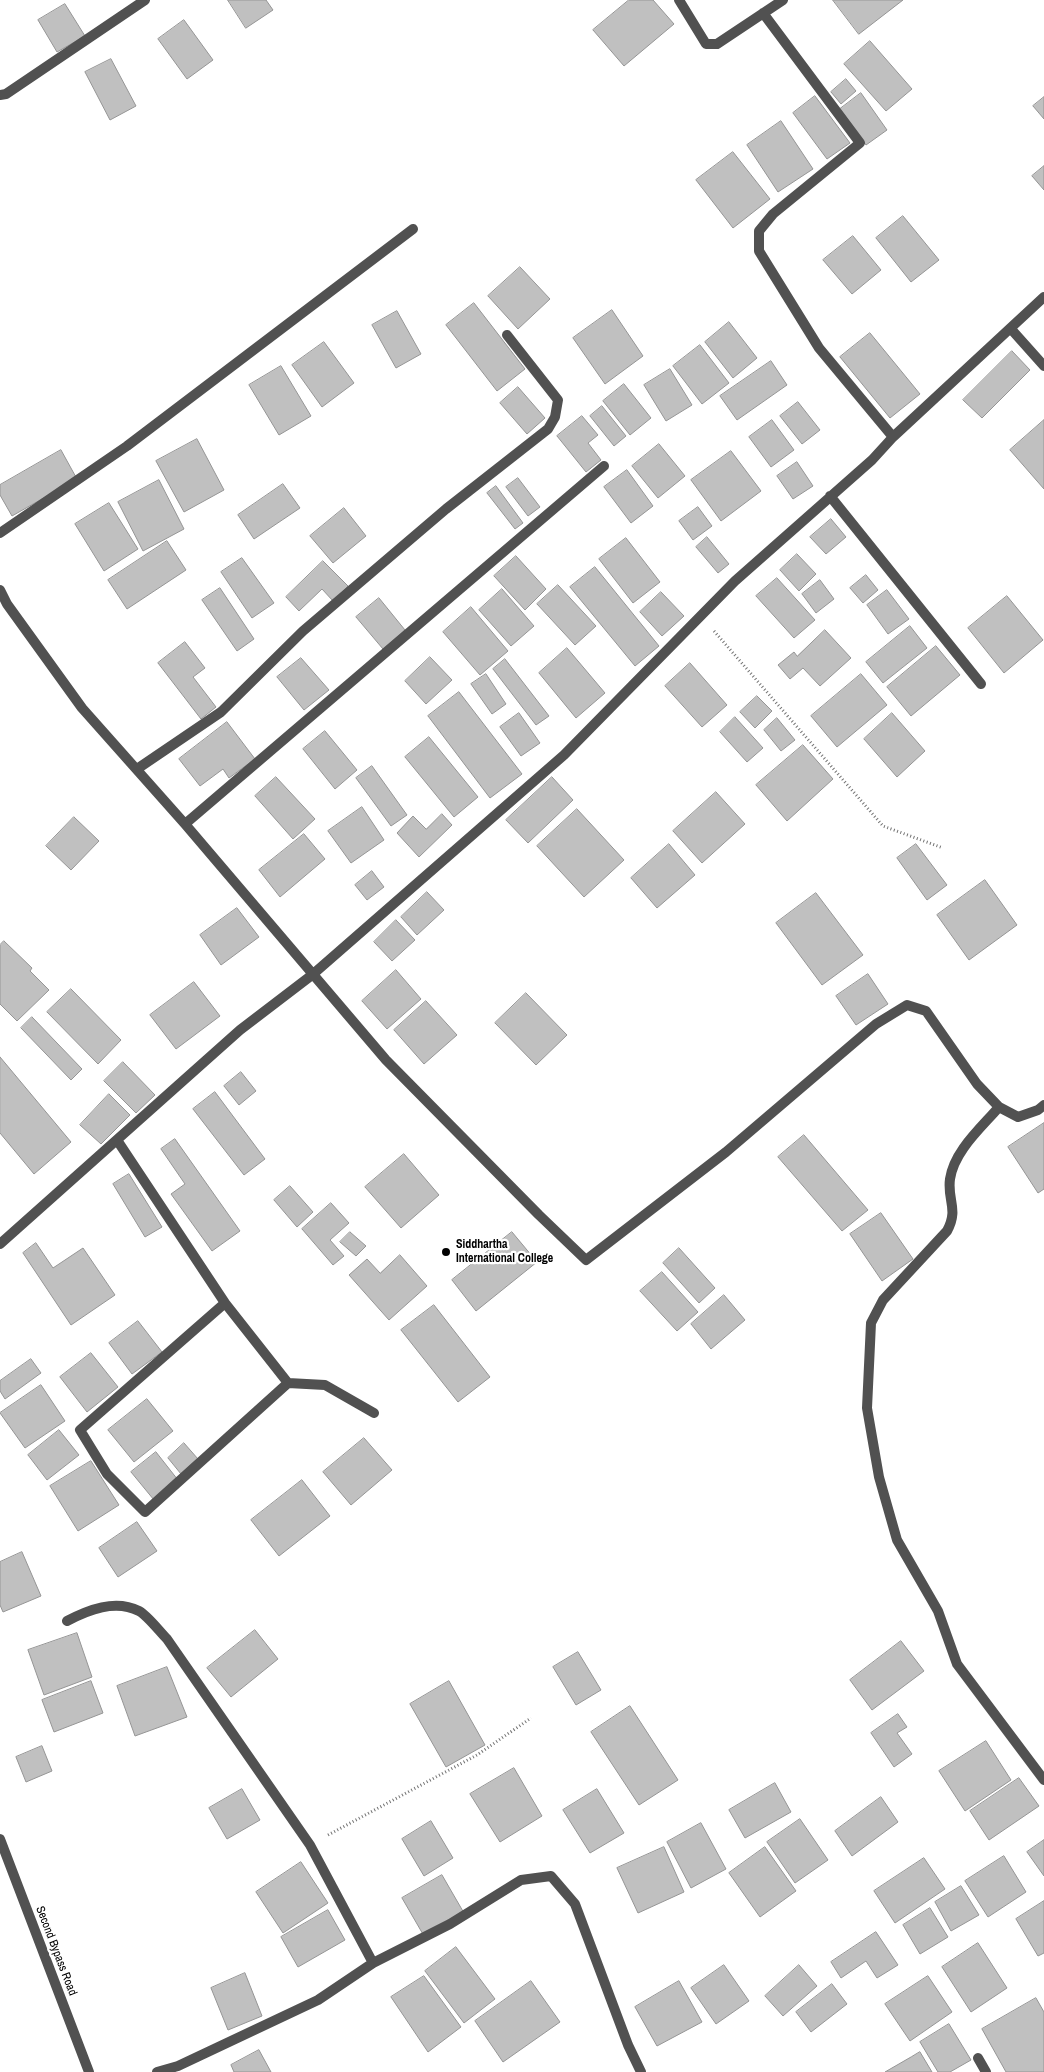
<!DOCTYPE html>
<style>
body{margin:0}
canvas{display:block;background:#fff}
</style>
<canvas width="1044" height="2072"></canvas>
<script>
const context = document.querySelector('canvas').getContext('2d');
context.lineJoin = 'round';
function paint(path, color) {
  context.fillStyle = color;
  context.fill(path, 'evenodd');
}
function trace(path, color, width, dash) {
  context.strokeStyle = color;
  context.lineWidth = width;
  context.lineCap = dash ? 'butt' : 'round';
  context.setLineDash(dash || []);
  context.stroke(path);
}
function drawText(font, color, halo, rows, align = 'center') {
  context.font = font + ' "Archivo Narrow",sans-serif';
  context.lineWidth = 4.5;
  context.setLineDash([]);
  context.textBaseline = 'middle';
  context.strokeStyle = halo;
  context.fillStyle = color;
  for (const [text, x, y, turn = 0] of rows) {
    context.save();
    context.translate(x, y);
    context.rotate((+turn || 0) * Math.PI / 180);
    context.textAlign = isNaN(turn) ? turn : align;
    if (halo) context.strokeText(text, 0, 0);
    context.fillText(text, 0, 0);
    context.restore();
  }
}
const building = new Path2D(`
 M228,0H266L273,10L246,28Z
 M629,0H653L674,24L624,66L593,30Z
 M833,0H903L859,34Z
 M65,4L85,36L57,52L38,20Z
 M184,20L213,60L187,79L158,39Z
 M870,41L912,89L886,111L844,64Z
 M111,59L136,106L110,120L85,72Z
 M846,79L856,91L841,104L831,92Z
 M861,93L887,130L866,145L840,109Z
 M815,96L850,143L827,159L793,113Z
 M1044,97V119L1033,106Z
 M781,121L813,169L778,192L747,145Z
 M733,152L770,199L733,228L696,180Z
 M1044,166V190L1032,176Z
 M903,216L939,260L911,282L876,238Z
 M853,236L881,270L852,294L823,260Z
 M520,267L550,299L518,329L488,296Z
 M474,303L525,369L497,391L446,325Z
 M612,310L643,356L605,384L573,338Z
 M397,311L421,354L396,368L372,325Z
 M729,322L757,358L733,378L705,342Z
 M870,333L920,394L890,418L840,357Z
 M324,342L354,383L322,407L292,365Z
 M700,345L729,383L702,404L673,366Z
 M1012,351L1030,370L982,418L963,400Z
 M771,361L787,385L737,420L720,396Z
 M281,366L311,416L279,435L249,385Z
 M670,369L692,405L666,421L644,385Z
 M624,384L651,418L630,435L603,401Z
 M518,387L545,418L527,434L500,403Z
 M798,402L820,430L802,444L780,416Z
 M602,406L626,436L614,446L590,416Z
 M582,416L598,435L588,443L601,460L586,472L557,436Z
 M772,420L794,450L771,467L749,437Z
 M1044,420V489L1010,450Z
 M197,439L224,490L184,512L156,461Z
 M659,444L685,476L658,498L632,466Z
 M61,450L77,479L12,516L0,495V485Z
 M731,451L761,491L721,521L691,480Z
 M797,462L813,486L793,499L777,476Z
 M627,470L653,506L631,523L604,487Z
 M518,478L540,507L528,516L506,487Z
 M159,480L184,529L143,551L118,502Z
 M283,484L300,508L254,539L238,515Z
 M496,486L523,523L515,529L487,493Z
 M109,503L138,549L104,571L75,524Z
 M698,507L712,526L693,540L679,521Z
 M344,508L366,536L333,563L310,536Z
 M831,519L846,537L826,554L810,537Z
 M707,537L729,564L718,573L696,547Z
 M626,538L660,582L633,603L599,559Z
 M167,541L186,570L127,609L108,580Z
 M797,554L816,574L799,591L780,570Z
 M516,556L546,589L525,610L494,576Z
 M242,558L274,603L252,618L221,572Z
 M323,561L348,586L333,601L322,589L299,611L286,597Z
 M595,567L659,646L635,666L570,587Z
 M866,575L878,590L863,603L850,588Z
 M777,578L815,620L794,638L756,596Z
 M820,580L834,599L816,613L802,594Z
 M558,585L596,626L575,645L537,604Z
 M220,588L254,639L237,651L202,600Z
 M502,589L534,626L511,646L479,610Z
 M887,590L909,619L888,634L867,605Z
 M661,592L684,616L662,636L640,612Z
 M1007,596L1043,640L1004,673L968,628Z
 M379,598L405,630L383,649L356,617Z
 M471,607L508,651L480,675L443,632Z
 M910,626L927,648L883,683L866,662Z
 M825,630L851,658L820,686L803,668L790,679L778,665L794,652L797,656Z
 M185,642L205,668L193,677L216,707L201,719L158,663Z
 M936,646L960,675L911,716L887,687Z
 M567,648L605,693L576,718L539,673Z
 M430,657L452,680L426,704L405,681Z
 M301,658L329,690L304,710L277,677Z
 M505,659L549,716L536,725L493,669Z
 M690,663L727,705L702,727L665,686Z
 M486,674L506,704L492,714L471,684Z
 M861,674L887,705L837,747L811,716Z
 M459,692L522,774L490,798L428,716Z
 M757,696L772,711L755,728L740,712Z
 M519,713L540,743L521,756L500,727Z
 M892,713L925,751L897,777L864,739Z
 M735,717L763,748L747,762L720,732Z
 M777,718L795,740L781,751L764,730Z
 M227,722L255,759L229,778L223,769L200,786L179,759Z
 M325,731L357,770L335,789L303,749Z
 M429,737L478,797L454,817L405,757Z
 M803,745L833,779L787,821L756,785Z
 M372,766L407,815L391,826L356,778Z
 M276,777L315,819L293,839L255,796Z
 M552,777L573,800L528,843L506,820Z
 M716,792L745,824L702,863L673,831Z
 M362,807L384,840L351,863L328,831Z
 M577,809L624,860L584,897L537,846Z
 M442,814L452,825L419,857L397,833L413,816L426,829Z
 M74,817L99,841L71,870L46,846Z
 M304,834L325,859L280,897L259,870Z
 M669,844L695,875L657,908L631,878Z
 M916,844L947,885L927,900L897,858Z
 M372,871L384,887L367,900L355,885Z
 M985,880L1017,925L969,960L937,915Z
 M427,892L444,910L417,935L401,917Z
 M816,893L863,955L822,985L776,923Z
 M237,908L259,937L221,965L200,935Z
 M396,920L415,940L392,961L374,942Z
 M4,941L32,968L30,971L49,990L17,1021L0,1004V945Z
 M396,970L421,999L387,1029L362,1001Z
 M868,974L888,1004L856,1025L836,996Z
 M194,982L220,1016L176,1049L150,1015Z
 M71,989L121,1040L98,1064L47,1012Z
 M526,993L567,1035L536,1065L495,1023Z
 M426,1001L457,1035L424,1064L394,1030Z
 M32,1017L82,1069L71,1080L21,1028Z
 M0,1057L71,1142L34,1174L0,1133Z
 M123,1062L155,1095L136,1113L104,1081Z
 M241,1072L256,1091L239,1105L224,1086Z
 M215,1092L265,1159L244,1175L193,1109Z
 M109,1094L130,1115L101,1144L80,1125Z
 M1044,1123V1189L1038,1193L1008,1147Z
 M804,1135L868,1210L842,1231L778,1157Z
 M175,1139L240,1231L212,1251L171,1194L185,1184L161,1149Z
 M404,1154L439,1195L401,1228L365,1187Z
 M129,1174L162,1227L145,1237L113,1184Z
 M290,1186L313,1212L297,1227L274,1200Z
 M331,1203L349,1223L330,1240L344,1256L333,1265L302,1229Z
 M881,1213L913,1259L882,1281L850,1234Z
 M350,1232L366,1246L356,1256L340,1242Z
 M512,1232L537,1262L476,1311L452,1280Z
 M36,1243L53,1268L83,1248L115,1295L71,1325L23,1253Z
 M679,1248L715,1288L699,1303L663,1263Z
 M400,1255L427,1286L389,1320L349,1275L367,1259L380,1273Z
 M662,1272L698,1312L677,1331L640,1291Z
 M724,1295L745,1320L711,1349L691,1324Z
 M434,1305L490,1377L458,1402L401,1330Z
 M138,1321L162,1352L132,1374L109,1343Z
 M91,1353L118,1387L87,1412L60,1377Z
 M31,1359L41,1373L5,1399L0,1391V1381Z
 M41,1385L65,1421L25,1448L0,1413Z
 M147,1399L173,1431L134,1462L108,1430Z
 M59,1430L79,1455L47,1480L28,1455Z
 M364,1438L392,1470L351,1505L323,1472Z
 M184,1443L198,1459L181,1474L168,1458Z
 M156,1452L178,1480L154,1500L131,1472Z
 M91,1461L119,1505L78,1531L50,1486Z
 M302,1480L330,1516L279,1556L251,1520Z
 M137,1522L157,1551L118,1577L99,1548Z
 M22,1552L41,1596L3,1612L0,1605V1562Z
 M255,1630L278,1659L231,1697L207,1668Z
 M77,1633L92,1677L44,1695L28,1650Z
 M901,1641L924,1671L872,1710L850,1680Z
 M578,1652L601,1690L576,1705L553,1667Z
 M167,1667L187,1717L135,1736L117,1686Z
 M91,1681L103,1713L54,1732L42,1700Z
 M449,1681L485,1745L446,1767L410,1704Z
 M630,1706L678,1780L639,1805L591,1732Z
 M898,1714L907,1727L897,1733L912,1754L894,1767L871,1733Z
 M986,1741L1011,1780L965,1811L939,1771Z
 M42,1746L52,1771L26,1782L16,1757Z
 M514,1768L542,1816L500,1842L470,1794Z
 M1019,1778L1039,1806L989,1840L970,1811Z
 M775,1783L791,1812L745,1838L729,1810Z
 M242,1789L260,1820L227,1839L209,1808Z
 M597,1789L624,1833L590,1853L563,1810Z
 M881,1797L898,1822L852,1856L835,1831Z
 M800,1819L828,1860L795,1883L767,1842Z
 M431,1821L453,1858L424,1876L402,1839Z
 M701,1823L726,1869L691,1888L667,1842Z
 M1044,1840V1876L1027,1852Z
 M664,1847L684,1892L638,1913L617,1868Z
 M765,1847L796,1891L760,1917L729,1873Z
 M1004,1856L1026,1892L988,1917L965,1881Z
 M924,1858L945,1889L895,1923L874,1891Z
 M301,1862L328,1903L283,1933L256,1892Z
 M442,1875L464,1913L424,1936L402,1898Z
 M961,1886L979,1915L951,1931L935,1902Z
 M1044,1901V1953L1038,1956L1016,1919Z
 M930,1908L948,1937L920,1954L903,1925Z
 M328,1910L345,1940L298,1967L281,1937Z
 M876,1932L898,1965L877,1978L866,1961L841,1978L831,1962Z
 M978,1943L1007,1988L971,2012L942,1967Z
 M456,1947L495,1999L464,2023L425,1971Z
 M724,1965L749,2001L716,2024L691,1988Z
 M799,1965L817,1986L783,2016L765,1996Z
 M245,1973L262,2016L228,2030L211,1988Z
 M424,1976L461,2027L428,2052L391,1997Z
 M928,1976L952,2012L910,2041L885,2004Z
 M531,1981L560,2022L503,2062L475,2021Z
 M679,1981L702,2022L657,2046L635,2007Z
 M832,1984L847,2004L811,2032L796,2012Z
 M1036,1998L1044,2012V2072H1006L982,2029Z
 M949,2024L971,2060L950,2072H938L920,2042Z
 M259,2050L271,2072H234L231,2065Z
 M920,2052L932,2072H885L911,2057Z`);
paint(building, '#c0c0c0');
trace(building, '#959595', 1);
trace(new Path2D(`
 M714,631L883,826L943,848
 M328,1835L477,1755L531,1718`), '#737373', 3, [1, 2.5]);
trace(new Path2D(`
 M679,0L706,44H717L783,0
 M763,13L860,143L773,214L759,231V251L819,348L893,437
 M0,95L6,94L145,0
 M1011,329L1044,366
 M830,496L981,684
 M0,533L127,446L413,229
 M0,590L7,604L82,708L185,824L386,1060L539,1215L586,1260L726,1152L876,1024L907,1005L926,1011L977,1084L999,1107L1018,1117L1038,1110L1044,1105
 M137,769L221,712L303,631L446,509L548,429L555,417L558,400L507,335
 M185,824L604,466
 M999,1107C981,1128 954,1151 950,1179C947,1200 959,1209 947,1231L883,1300L871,1323L867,1408L879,1477L897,1540L938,1611L957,1664L1044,1780
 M117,1140L225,1303L288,1383L325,1385L374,1413
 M0,1244L240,1030L312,975L564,755L735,581L872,460L893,437L1044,297
 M225,1303L80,1430L107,1474L145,1512L288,1383
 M67,1621C88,1610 115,1599 139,1611C147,1615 160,1632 167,1639L310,1845L373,1963L318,2000L178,2066L157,2072
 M0,1839L89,2072
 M373,1963L450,1924L521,1880L551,1876L575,1904L628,2045L641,2072
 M978,2058L986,2072`), '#515151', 10);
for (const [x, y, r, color] of [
 [446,1252,5,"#000"]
]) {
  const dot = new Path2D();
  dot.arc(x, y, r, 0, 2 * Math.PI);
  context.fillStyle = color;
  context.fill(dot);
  trace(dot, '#fff', 2);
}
drawText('bold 12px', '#000', '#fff', [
 ["Siddhartha",456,1245],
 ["International College",456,1259]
], 'left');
drawText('12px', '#000', '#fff', [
 ["Second Bypass Road",56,1951,69]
]);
</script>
